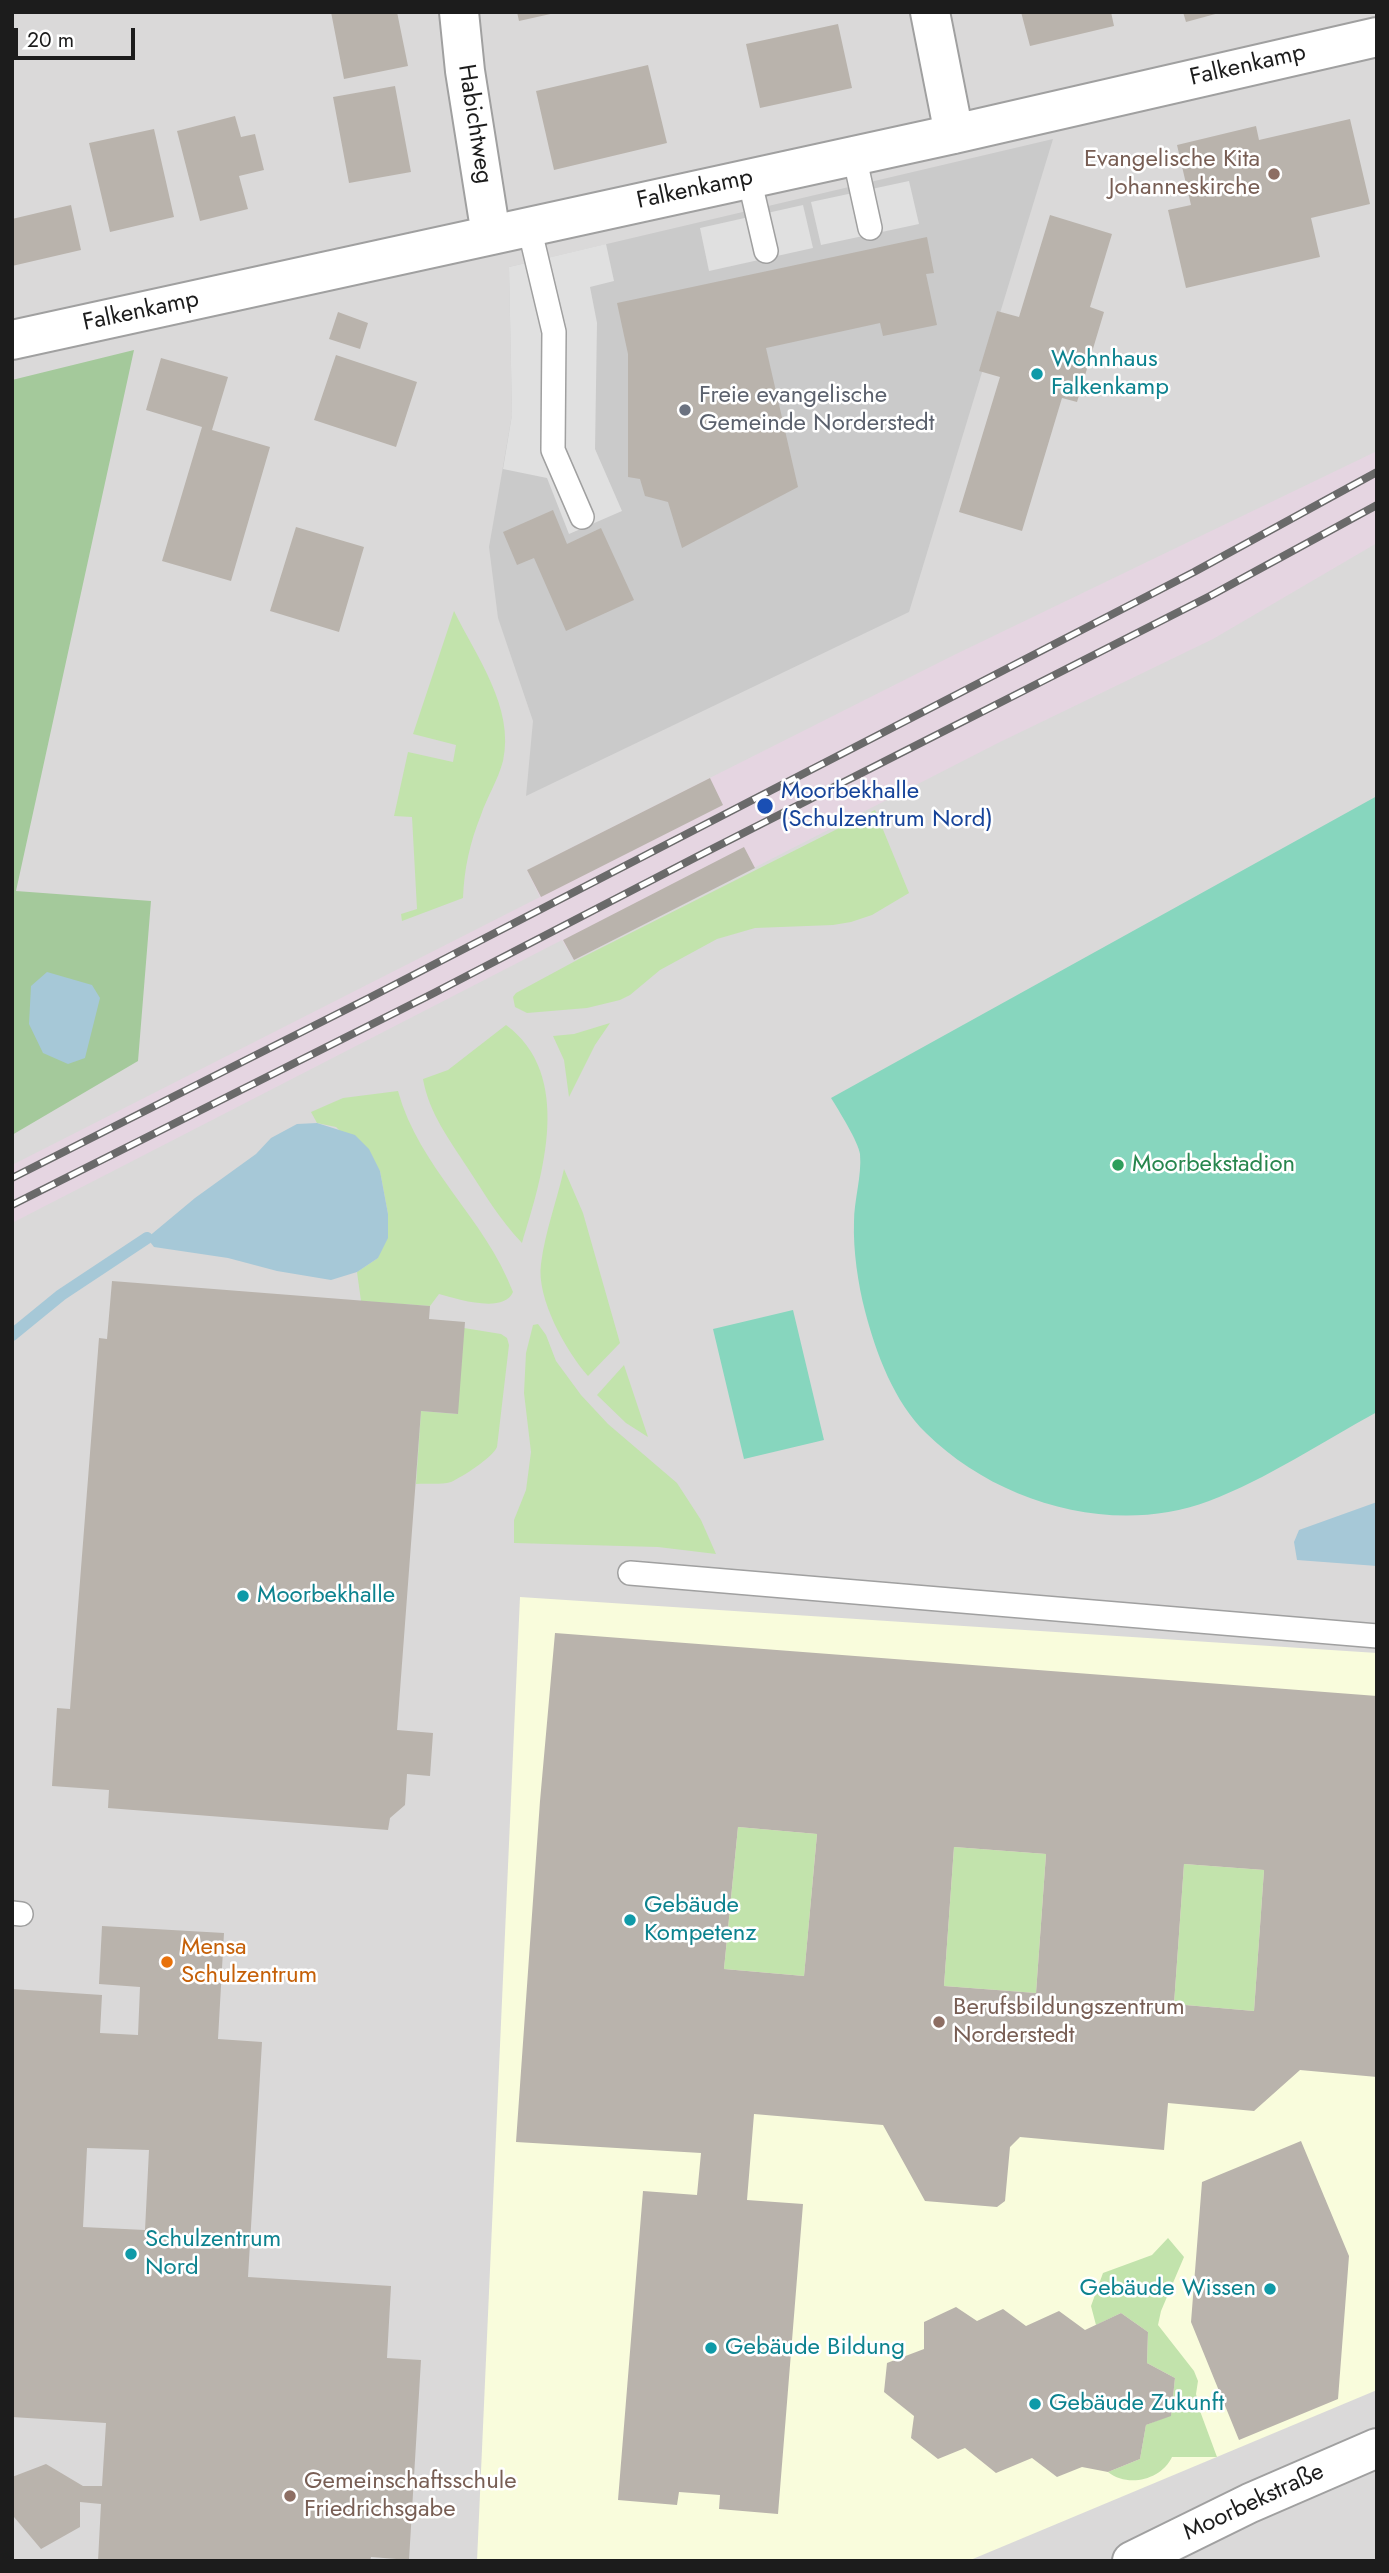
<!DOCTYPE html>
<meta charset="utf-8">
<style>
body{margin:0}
#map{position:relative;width:1389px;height:2573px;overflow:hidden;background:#edeae3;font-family:Jost,sans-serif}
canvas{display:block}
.frame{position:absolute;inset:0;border:14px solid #1c1c1c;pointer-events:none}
.scale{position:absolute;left:14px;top:28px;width:121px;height:32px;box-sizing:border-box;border:4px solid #1c1c1c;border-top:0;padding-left:9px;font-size:21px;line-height:24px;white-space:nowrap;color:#1c1c1c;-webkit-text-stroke:5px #fff;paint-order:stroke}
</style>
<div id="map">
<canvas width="1389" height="2573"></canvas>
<div class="frame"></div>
<div class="scale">20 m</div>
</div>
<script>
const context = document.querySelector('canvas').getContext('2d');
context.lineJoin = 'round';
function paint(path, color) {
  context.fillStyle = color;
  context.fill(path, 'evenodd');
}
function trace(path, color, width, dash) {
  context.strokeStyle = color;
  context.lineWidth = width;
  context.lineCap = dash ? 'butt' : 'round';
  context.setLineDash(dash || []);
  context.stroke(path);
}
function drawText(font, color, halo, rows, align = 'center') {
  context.font = font + ' Jost,sans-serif';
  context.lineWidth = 5;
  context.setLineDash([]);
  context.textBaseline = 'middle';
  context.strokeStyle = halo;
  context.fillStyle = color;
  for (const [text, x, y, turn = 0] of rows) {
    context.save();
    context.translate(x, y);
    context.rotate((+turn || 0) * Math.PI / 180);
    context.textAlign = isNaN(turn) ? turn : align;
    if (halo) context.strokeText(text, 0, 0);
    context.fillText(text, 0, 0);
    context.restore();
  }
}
paint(new Path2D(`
 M12,12H1377V2561H12Z`), '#dad9d9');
paint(new Path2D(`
 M1377,451V543L1213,639L998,743L574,960L562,940L12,1223V1165L540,897L527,870L954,655Z`), '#e5d5e1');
paint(new Path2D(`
 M520,1597L1377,1653V2390L968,2561H477Z`), '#f9fcdc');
paint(new Path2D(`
 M1053,139L909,612L526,796L533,721L498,618L489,547L512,415L509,267Z`), '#cacaca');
paint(new Path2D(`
 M454,611C476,656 515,708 503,761C498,780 487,797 481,815C470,842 464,869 463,898L402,921L401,914L417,909L412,817L394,816L408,752L453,762L456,745L413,734Z
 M875,810L909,893L872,915L851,922L833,925L755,928L717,939L660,970L630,995L620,1000L587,1008L527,1013L515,1007L513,997L516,993L579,959Z
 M610,1023L595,1045L569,1097L564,1060L553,1036L574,1034Z
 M506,1025C574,1075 543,1175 522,1243C500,1220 484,1193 467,1167C449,1139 429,1113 423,1079L448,1070Z
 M398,1091C419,1168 485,1218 513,1292C504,1314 457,1299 439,1294L430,1306L361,1301L357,1272L378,1258L388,1214L380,1171L336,1127L317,1123L311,1112L343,1098Z
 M564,1169L583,1213L620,1343L588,1376C566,1351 536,1298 541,1264C545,1232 557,1200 564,1169Z
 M538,1324L546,1335L556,1361L581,1395L608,1424L677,1483L701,1520L716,1554L658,1547L514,1543V1520L526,1490L531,1452L524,1393L526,1353L533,1325Z
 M464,1328L501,1334L507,1338L509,1345L497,1447C492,1458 462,1477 451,1482C441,1485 426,1483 416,1484L421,1411L457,1414Z
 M624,1365L648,1437L626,1423L597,1395Z
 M738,1827L817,1834L804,1976L724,1969Z
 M954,1847L1046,1854L1036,1993L944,1986Z
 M1184,1864L1264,1870L1254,2011L1174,2004Z
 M1168,2238L1184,2257L1161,2311L1158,2325L1194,2371L1198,2381L1196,2394L1200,2411L1217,2457H1172C1161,2480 1128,2488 1108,2472L1140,2459L1146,2425L1171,2415L1175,2378L1147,2363L1148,2332L1121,2313L1096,2325L1091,2306L1103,2273L1152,2255Z`), '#c2e3ac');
paint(new Path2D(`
 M134,350L16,891L151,901L138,1061L12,1135V380Z`), '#a4c99b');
paint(new Path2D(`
 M1377,796V1412C1322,1442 1267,1479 1209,1501C1113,1537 997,1503 926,1433C894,1402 876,1353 865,1311C858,1284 853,1250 854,1222C854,1200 862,1176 860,1154C859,1143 838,1109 831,1098Z
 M793,1310L824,1440L744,1459L713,1329Z`), '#87d6be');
paint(new Path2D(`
 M909,181L919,224L821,245L811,202Z
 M803,205L813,248L709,271L700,228Z
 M606,244L614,281L590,287L597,323L595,449L622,511L569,534L547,478L503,469L512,415L509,267Z`), '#e0e0e0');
paint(new Path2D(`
 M47,972L92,985L100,998L85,1058L68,1064L43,1053L29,1024L31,986Z
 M317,1123L355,1135L369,1149L380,1171L388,1214V1238L378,1258L357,1272L331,1280L277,1271L228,1258L154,1247L147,1238L195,1198L256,1154L271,1138L297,1124Z
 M1377,1502V1566L1297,1560L1294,1542L1299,1530Z`), '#a6c8d7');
trace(new Path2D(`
 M12,1335L61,1295L147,1238`), '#a6c8d7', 12);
paint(new Path2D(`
 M331,12H397L408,66L344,79Z
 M517,12H554L555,13L519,21Z
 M1021,12H1111L1114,26L1030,46Z
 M1183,12H1219V13L1186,22Z
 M838,24L852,88L760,108L746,44Z
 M648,65L667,143L554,170L536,91Z
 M395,86L411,172L349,183L333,97Z
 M235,116L241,137L255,134L264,170L239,176L248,209L200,221L177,131Z
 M1350,119L1370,204L1311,218L1320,257L1186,288L1168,210L1191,205L1177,145L1256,126L1259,140Z
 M154,129L174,217L110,232L89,143Z
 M71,205L81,250L12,266V219Z
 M1050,215L1112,234L1090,307L1104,312L1077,402L1062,398L1022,531L959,512L1000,377L979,371L997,311L1019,317Z
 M927,237L934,273L926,274L937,325L883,336L880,323L766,348L798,487L682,548L668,502L645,496L640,479L628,477V354L617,303Z
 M338,312L368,323L360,349L329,339Z
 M336,355L417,382L396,447L314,420Z
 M161,358L228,377L212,430L270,447L231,581L162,561L202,427L146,410Z
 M553,510L567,544L601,528L634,600L566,631L534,558L517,565L503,532Z
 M296,527L364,547L339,632L270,611Z
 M710,778L723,805L541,897L527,870Z
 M744,847L755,868L574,960L563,940Z
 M112,1281L430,1306L429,1319L465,1322L458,1414L421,1411L397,1730L433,1733L430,1776L407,1774L405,1805L390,1818L388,1830L108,1808L109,1790L52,1786L57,1708L70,1709L99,1338L107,1339Z
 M555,1633L1377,1696V2077L1300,2070L1254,2111L1168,2103L1164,2150L1020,2137L1010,2147L1005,2201L997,2207L925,2201L883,2125L754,2114L747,2200L803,2204L778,2514L719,2509L720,2495L679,2492L677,2505L618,2500L643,2191L697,2195L701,2153L516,2142L540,1801ZM738,1827L817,1834L804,1976L724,1969ZM954,1847L1046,1854L1036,1993L944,1986ZM1184,1864L1264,1870L1254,2011L1174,2004Z
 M102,1926L224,1933L218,2039L262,2042L248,2277L391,2286L387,2358L421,2360L409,2560L371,2557L370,2561H98L101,2504L80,2502V2527L41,2549L14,2517L12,2477L46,2464L83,2486H102L106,2423L12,2417V1989L102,1995L100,2033L138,2035L140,1987L99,1984ZM87,2148L149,2150L145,2230L83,2227Z
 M1301,2141L1349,2256L1338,2399L1239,2440L1191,2322L1202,2182Z
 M956,2307L977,2321L1003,2309L1026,2326L1059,2311L1085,2330L1121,2313L1148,2332L1147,2363L1175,2378L1171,2416L1146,2425L1140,2459L1108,2472L1082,2467L1057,2477L1032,2458L996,2473L965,2448L938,2459L911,2438L914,2416L884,2392L887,2363L924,2349V2322Z`), '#b9b3ac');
const lane = new Path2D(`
 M854,155L870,228
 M749,178L766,251
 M529,227L554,332L553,450L582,517
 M630,1573L1377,1636
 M12,1913L21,1914`);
const street = new Path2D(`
 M459,12L465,71L491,235
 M930,12L954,134
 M12,340L954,134L1377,37
 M1132,2561L1250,2503L1377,2448`);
trace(lane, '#a0a0a0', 26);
trace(street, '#a0a0a0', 42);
trace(lane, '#fff', 23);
trace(street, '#fff', 38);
const rail = new Path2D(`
 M12,1178L367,999L1194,572L1377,472
 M12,1205L432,994L706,852L1210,596L1377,505`);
trace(rail, '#6a6a6a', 8);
trace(rail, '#fff', 5, [16]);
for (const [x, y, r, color] of [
 [1274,174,7,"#8d6e63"],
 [1037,374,7,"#0f9aa8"],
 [685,410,7,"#6b7280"],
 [765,806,9,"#1a4fb4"],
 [1118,1165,7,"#2e9e5b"],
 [243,1596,7,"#0f9aa8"],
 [630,1920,7,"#0f9aa8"],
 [167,1962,7,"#e8710a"],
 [939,2022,7,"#8d6e63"],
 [131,2254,7,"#0f9aa8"],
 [1270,2289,7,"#0f9aa8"],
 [711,2348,7,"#0f9aa8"],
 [1035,2404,7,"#0f9aa8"],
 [290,2496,7,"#8d6e63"]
]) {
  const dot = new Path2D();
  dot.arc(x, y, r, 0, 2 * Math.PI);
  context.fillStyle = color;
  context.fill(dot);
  trace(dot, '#fff', 2.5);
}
drawText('24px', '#1c1c1c', '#fff', [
 ["Falkenkamp",1248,66,-13],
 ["Habichtweg",474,124,81],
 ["Falkenkamp",695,190,-12],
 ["Falkenkamp",141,312,-12],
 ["Moorbekstraße",1254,2503,-25]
]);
drawText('24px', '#785e54', '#fff', [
 ["Evangelische Kita",1260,160,"right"],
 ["Johanneskirche",1260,188,"right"],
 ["Berufsbildungszentrum",953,2008],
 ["Norderstedt",953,2036],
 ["Gemeinschaftsschule",304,2482],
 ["Friedrichsgabe",304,2510]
], 'left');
drawText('24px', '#0d838f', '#fff', [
 ["Wohnhaus",1051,360],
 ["Falkenkamp",1051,388],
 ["Moorbekhalle",257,1596],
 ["Gebäude",644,1906],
 ["Kompetenz",644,1934],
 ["Schulzentrum",145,2240],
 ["Nord",145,2268],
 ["Gebäude Wissen",1256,2289,"right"],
 ["Gebäude Bildung",725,2348],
 ["Gebäude Zukunft",1049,2404]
], 'left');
drawText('24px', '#5b616d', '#fff', [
 ["Freie evangelische",699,396],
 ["Gemeinde Norderstedt",699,424]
], 'left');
drawText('24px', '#164399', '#fff', [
 ["Moorbekhalle",781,792],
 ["(Schulzentrum Nord)",781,820]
], 'left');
drawText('24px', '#27864d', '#fff', [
 ["Moorbekstadion",1132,1165]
], 'left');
drawText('24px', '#c56008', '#fff', [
 ["Mensa",181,1948],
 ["Schulzentrum",181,1976]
], 'left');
</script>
